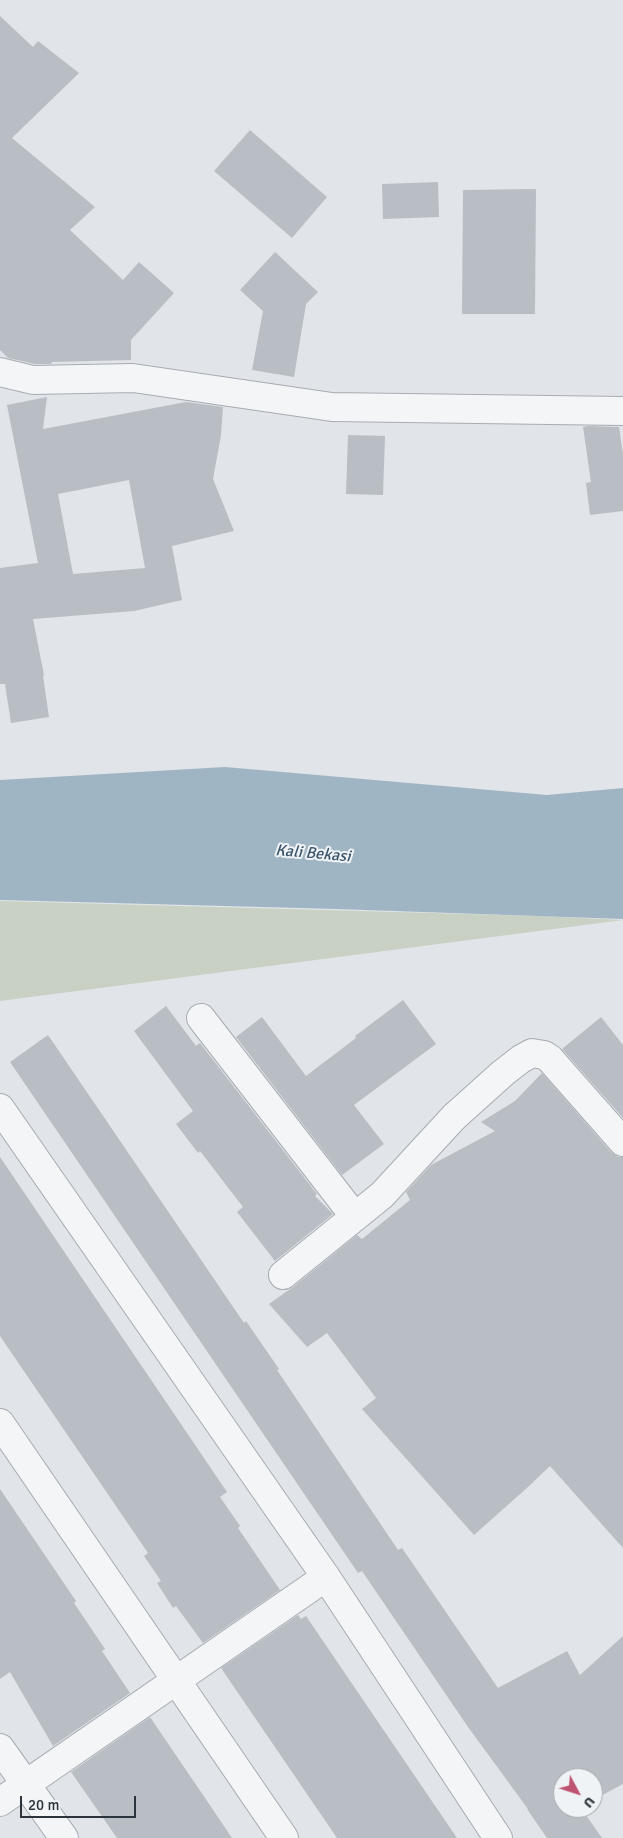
<!DOCTYPE html>
<style>
body{margin:0}
#map{position:relative;width:623px;height:1838px;overflow:hidden;background:#e1e4e8;font-family:Signika,sans-serif}
canvas{display:block}
.north{position:absolute;left:553px;top:1768px;width:50px;height:50px;box-sizing:border-box;background:#f0f3f5;border:1px solid #a1a7ab;border-radius:50%;rotate:130deg;font-size:14px;font-weight:700;line-height:20px;text-align:center;color:#2b343d}
.north::after{content:'';display:block;margin:auto;width:18px;height:22px;background:#be5471;clip-path:polygon(50% 0,100% 100%,50% 72%,0 100%)}
.scale{position:absolute;left:20px;top:1796px;width:116px;height:22px;box-sizing:border-box;border:2px solid #2b343d;border-top:0;padding-left:6px;font-size:15px;line-height:18px;white-space:nowrap;color:#2b343d;-webkit-text-stroke:4px #f0f3f5;paint-order:stroke}
</style>
<div id="map">
<canvas width="623" height="1838"></canvas>
<div class="north">U</div>
<div class="scale">20 m</div>
</div>
<script>
const context = document.querySelector('canvas').getContext('2d');
context.lineJoin = 'round';
function paint(path, color) {
  context.fillStyle = color;
  context.fill(path, 'evenodd');
}
function trace(path, color, width, dash) {
  context.strokeStyle = color;
  context.lineWidth = width;
  context.lineCap = dash ? 'butt' : 'round';
  context.setLineDash(dash || []);
  context.stroke(path);
}
function drawText(font, color, halo, rows, align = 'center') {
  context.font = font + ' Signika,sans-serif';
  context.lineWidth = 4;
  context.setLineDash([]);
  context.textBaseline = 'middle';
  context.strokeStyle = halo;
  context.fillStyle = color;
  for (const [text, x, y, turn = 0] of rows) {
    context.save();
    context.translate(x, y);
    context.rotate((+turn || 0) * Math.PI / 180);
    context.textAlign = isNaN(turn) ? turn : align;
    if (halo) context.strokeText(text, 0, 0);
    context.fillText(text, 0, 0);
    context.restore();
  }
}
paint(new Path2D(`
 M0,901L539,916L623,920L0,1001Z`), '#c8d1c3');
paint(new Path2D(`
 M225,767L547,795L623,788V919L336,909L0,900V780Z`), '#a0b5c4');
paint(new Path2D(`
 M0,16L33,47L38,41L79,73L12,138L95,207L70,230L123,280L139,262L174,293L131,340V360L52,362L51,364H35L8,358L0,350Z
 M250,130L327,197L292,238L214,171Z
 M438,182L439,217L383,219L382,184Z
 M536,189L535,314H462L463,190Z
 M275,252L318,292L306,304L294,377L252,370L263,311L240,290Z
 M47,397L43,429L186,402L223,407L221,435L213,479L234,531L172,546L182,600L134,611L33,619L44,675L43,676L49,717L11,723L5,684H0V568L38,563L7,405ZM129,480L145,568L73,574L58,494Z
 M588,426L619,427L623,454V511L590,515L586,483L591,482L583,427Z
 M348,435L385,436L383,495L346,494Z
 M403,1000L436,1044L354,1105L384,1144L342,1175L236,1037L262,1017L306,1076L356,1038L355,1036Z
 M166,1006L196,1046L200,1043L317,1194L315,1196L333,1214L275,1261L237,1212L243,1207L200,1151L198,1153L176,1124L193,1111L134,1031Z
 M601,1017L623,1045V1118L562,1049Z
 M48,1035L244,1323L246,1321L279,1369L277,1370L398,1550L402,1548L498,1688L567,1651L580,1675L623,1636V1784L593,1800V1778H563V1808H581L602,1838H547L527,1809H528L468,1727L362,1571L358,1573L10,1062Z
 M542,1073L611,1152L618,1157H623V1548L550,1466L528,1487L474,1535L362,1409L376,1398L327,1333L307,1347L269,1304L293,1287L357,1235L362,1239L410,1200L406,1192L431,1165L495,1131L481,1122L515,1101Z
 M0,1157L227,1492L220,1497L240,1526L238,1528L280,1590L203,1643L176,1606L173,1608L157,1583L161,1581L144,1556L148,1553L0,1336Z
 M0,1489L76,1601L74,1603L105,1649L102,1651L130,1693L53,1746L10,1672L0,1679Z
 M298,1615L301,1619L306,1616L457,1838H337L221,1668Z
 M150,1717L203,1795L232,1838H117L71,1772Z`), '#b9bec4');
const street = new Path2D(`
 M0,372L33,380L133,378L332,407L623,411
 M201,1018L355,1217
 M0,1108L326,1577L498,1838
 M283,1275L382,1195L454,1117L503,1073L521,1059L532,1053L544,1055L550,1059L623,1142
 M0,1423L284,1838
 M0,1748L64,1838
 M0,1802L326,1577`);
trace(street, '#a7acb1', 30);
trace(street, '#f3f5f7', 28);
drawText('italic 16px', '#3a566c', '#f0f3f5', [
 ["Kali Bekasi",313,854,5]
]);
</script>
